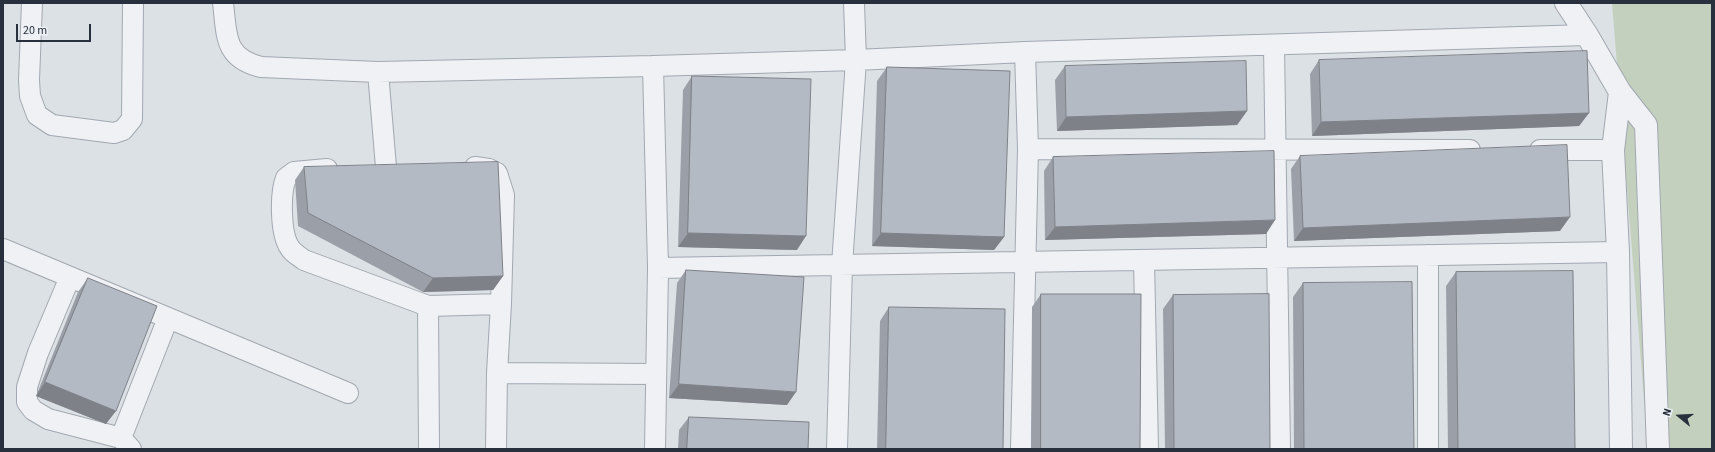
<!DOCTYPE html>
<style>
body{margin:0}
#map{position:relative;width:1715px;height:452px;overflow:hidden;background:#dce1e6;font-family:"Source Sans 3",sans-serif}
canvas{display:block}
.frame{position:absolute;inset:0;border:4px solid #27303c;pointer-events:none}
.north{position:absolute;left:1659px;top:396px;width:40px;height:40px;-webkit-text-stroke:3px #ecf0f4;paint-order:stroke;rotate:288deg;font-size:11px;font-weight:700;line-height:16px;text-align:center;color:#27303c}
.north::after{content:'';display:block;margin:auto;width:14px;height:18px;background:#27303c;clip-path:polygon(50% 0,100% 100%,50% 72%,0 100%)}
.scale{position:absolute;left:16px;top:24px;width:75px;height:18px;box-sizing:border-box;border:2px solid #27303c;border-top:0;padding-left:5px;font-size:12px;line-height:14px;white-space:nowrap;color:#27303c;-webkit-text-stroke:3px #ecf0f4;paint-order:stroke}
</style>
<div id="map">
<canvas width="1715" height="452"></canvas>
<div class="frame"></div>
<div class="north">N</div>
<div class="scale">20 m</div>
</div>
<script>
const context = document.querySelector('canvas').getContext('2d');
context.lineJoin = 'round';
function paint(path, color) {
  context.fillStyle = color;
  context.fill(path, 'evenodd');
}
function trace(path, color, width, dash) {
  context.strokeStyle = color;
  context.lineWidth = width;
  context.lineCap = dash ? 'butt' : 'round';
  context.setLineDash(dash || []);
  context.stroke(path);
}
paint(new Path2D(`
 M1612,3H1712V449H1648Z`), '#c4d0be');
const minor = new Path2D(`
 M32,3L29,80L30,96L37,115L52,125L114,133L123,130L132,119L133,3
 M223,3C227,36 224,58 261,67L378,72L653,66L856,60L1025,52L1587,35
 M1274,45L1280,449
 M653,66L658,268L655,449
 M378,72L386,167
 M1028,149L1470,150
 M1540,150H1613
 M475,167L489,169L497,173L504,195L501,304L497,373L496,449
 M327,169L294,172L286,178C280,193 280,234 290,248C293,253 299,256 304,260L428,306L501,304
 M3,249L348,393
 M1144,260L1148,449
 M658,268L1618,252
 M70,277L38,353L27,387V402L33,410L48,419L121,438L131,449
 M428,306L429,448
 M497,373L656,374
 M121,438L168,318
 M837,449L842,265L856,60L854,3
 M1021,449L1028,149L1025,52
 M1428,449V255`);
const tertiary = new Path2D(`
 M1566,3L1587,35L1620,92L1646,125L1658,449
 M1620,92L1613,150L1618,252L1621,449`);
trace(minor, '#a2a8b0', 22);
trace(tertiary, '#a2a8b0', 24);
trace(minor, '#eff1f5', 20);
trace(tertiary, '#eff1f5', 22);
paint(new Path2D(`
 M1319,60L1589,113L1579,126L1312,136L1310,74Z
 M1065,66L1247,111L1237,125L1057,131L1055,80Z
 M887,67L1004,237L994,250L872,246L877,81Z
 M692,76L797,250L678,247L683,90Z
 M1300,156L1560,231L1294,241L1291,169Z
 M1053,157L1266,234L1045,240L1044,171Z
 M304,167L503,276L493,290L423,292L298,226L295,180Z
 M686,270L787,405L669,398L677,283Z
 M1456,272L1575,449H1448L1446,286Z
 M88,278L106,424L36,396L78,292Z
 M1303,283L1414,449H1294L1293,297Z
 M1041,294L1140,449H1031L1032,307Z
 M1173,295L1270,449H1165L1163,309Z
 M889,307L1003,449H877L880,321Z
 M689,417L808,449H678L679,430Z`), '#9ba0a8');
paint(new Path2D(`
 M1247,111L1237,125L1057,131L1066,117Z
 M1589,113L1579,126L1312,136L1321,122Z
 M1570,217L1560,231L1294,241L1303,228Z
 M1275,220L1266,234L1045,240L1055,227Z
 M688,233L806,236L797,250L678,247Z
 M881,233L1004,237L994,250L872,246Z
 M503,276L493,290L423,292L433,278Z
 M45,382L116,411L106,424L36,396Z
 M679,384L796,392L787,405L669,398Z`), '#7e8288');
const building = new Path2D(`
 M1587,51L1589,113L1321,122L1319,60Z
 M1246,61L1247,111L1066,117L1065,66Z
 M887,67L1010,71L1004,237L881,233Z
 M692,76L811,79L806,236L688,233Z
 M1567,145L1570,217L1303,228L1300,156Z
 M1274,151L1275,220L1055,227L1053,157Z
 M498,162L503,276L433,278L308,213L304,167Z
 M686,270L804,277L796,392L679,384Z
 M1573,271L1575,449H1458L1456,272Z
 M88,278L157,306L116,411L45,382Z
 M1412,282L1414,449H1304L1303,283Z
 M1041,294H1141L1140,449H1041Z
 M1269,294L1270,449H1174L1173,295Z
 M889,307L1005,309L1003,449H886Z
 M689,417L809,422L808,449H687Z`);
paint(building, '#b4bac3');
trace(building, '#7e8288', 1);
</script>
